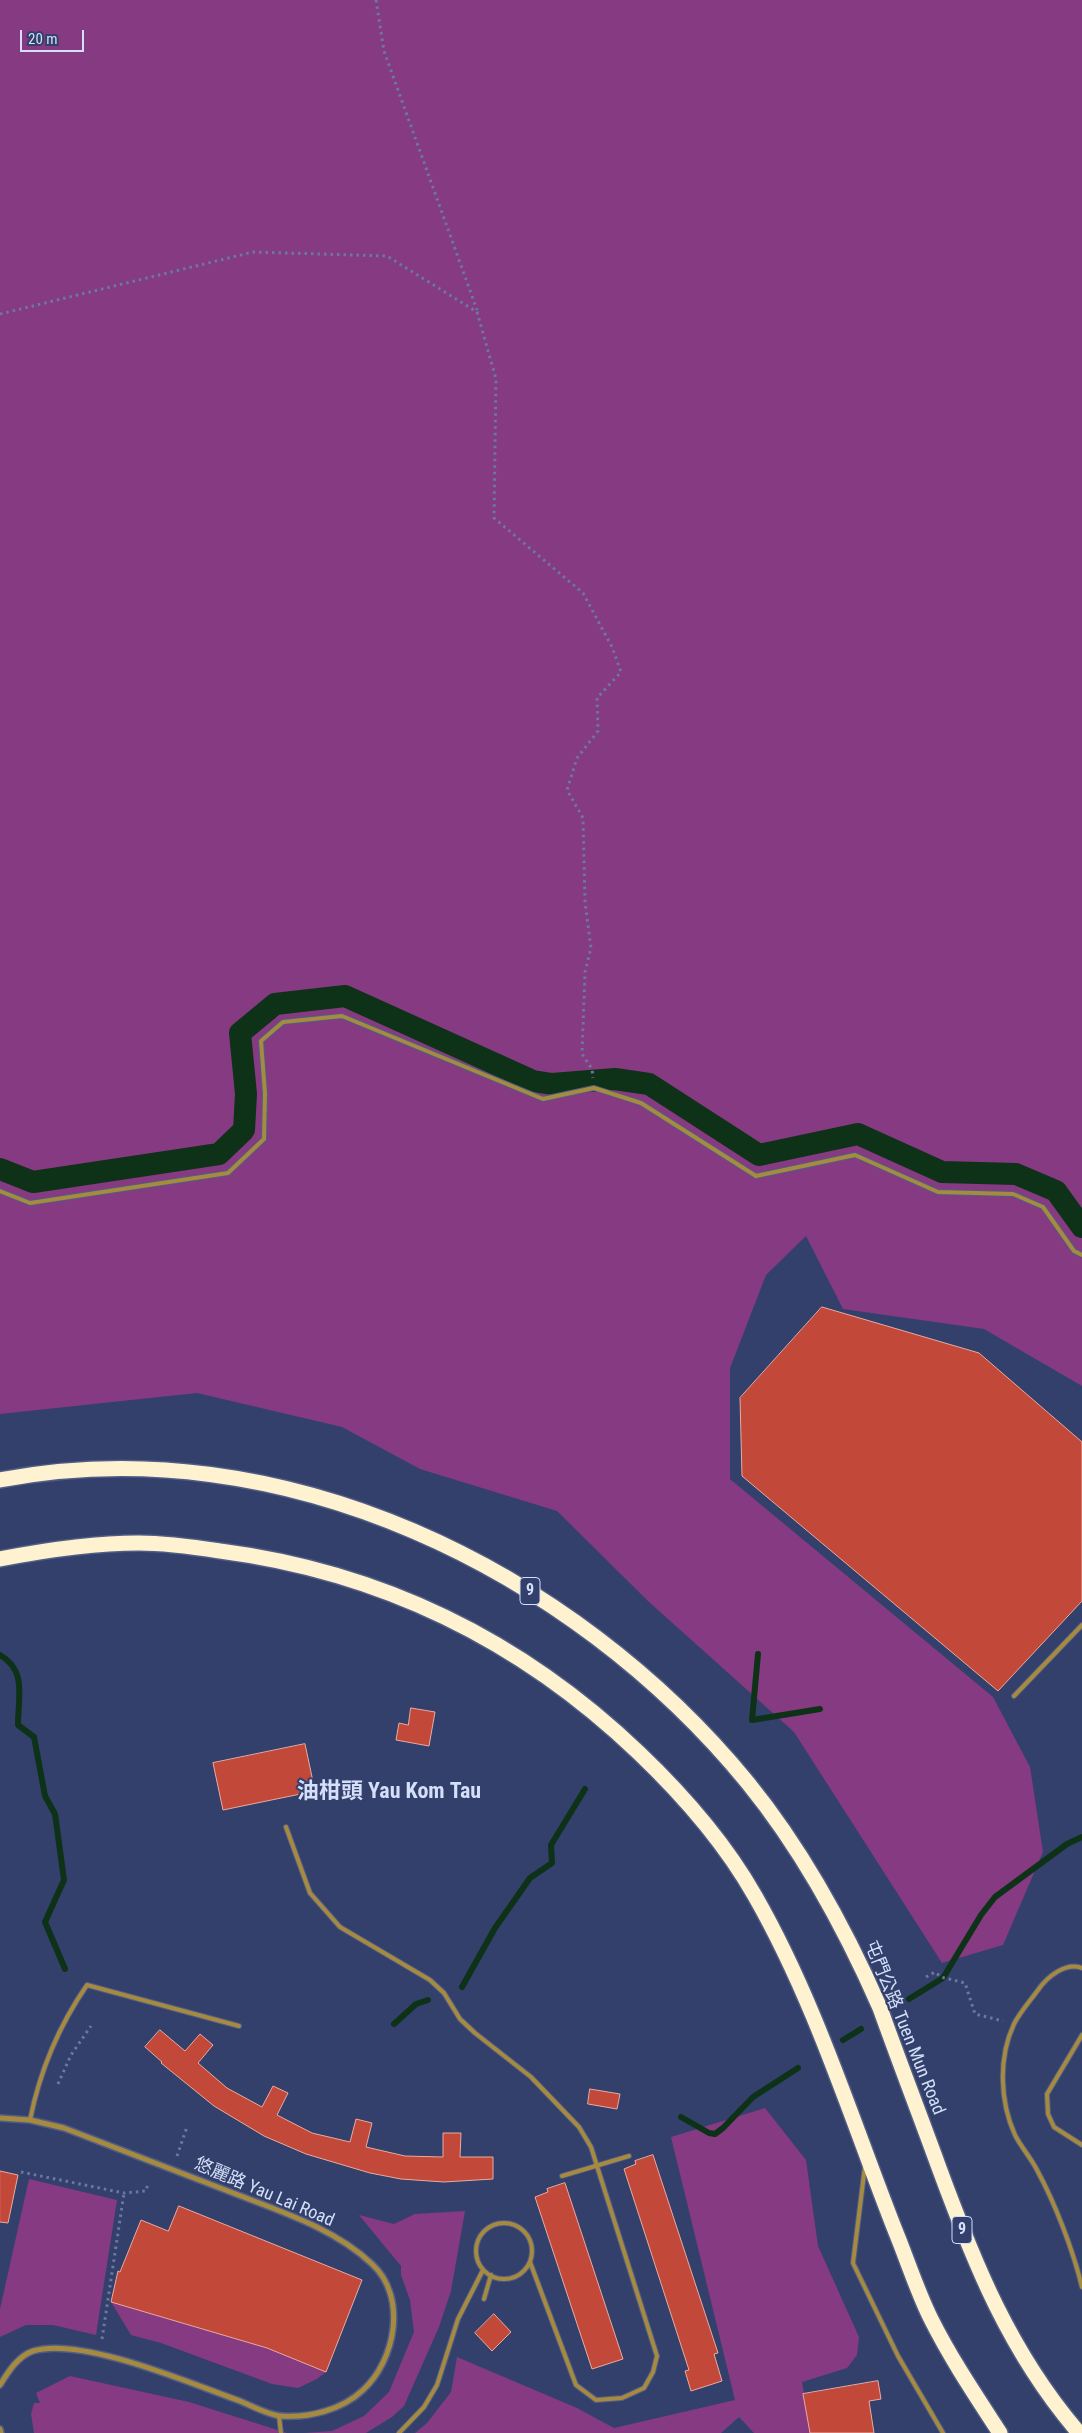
<!DOCTYPE html>
<meta charset="utf-8">
<style>
body{margin:0}
#map{position:relative;width:1082px;height:2433px;overflow:hidden;background:#33406c;font-family:"Roboto Condensed",sans-serif}
canvas{display:block}
.scale{position:absolute;left:20px;top:30px;width:64px;height:22px;box-sizing:border-box;border:2px solid #d5dff9;border-top:0;padding-left:6px;font-size:15px;line-height:18px;white-space:nowrap;color:#d5dff9;-webkit-text-stroke:4px #33406c;paint-order:stroke}
</style>
<div id="map">
<canvas width="1082" height="2433"></canvas>
<div class="scale">20 m</div>
</div>
<script>
const context = document.querySelector('canvas').getContext('2d');
context.lineJoin = 'round';
function paint(path, color) {
  context.fillStyle = color;
  context.fill(path, 'evenodd');
}
function trace(path, color, width, dash) {
  context.strokeStyle = color;
  context.lineWidth = width;
  context.lineCap = dash ? 'butt' : 'round';
  context.setLineDash(dash || []);
  context.stroke(path);
}
function drawText(font, color, halo, rows, align = 'center') {
  context.font = font + ' "Roboto Condensed","Noto Sans TC",sans-serif';
  context.lineWidth = 4;
  context.setLineDash([]);
  context.textBaseline = 'middle';
  context.strokeStyle = halo;
  context.fillStyle = color;
  for (const [text, x, y, turn = 0] of rows) {
    context.save();
    context.translate(x, y);
    context.rotate((+turn || 0) * Math.PI / 180);
    context.textAlign = isNaN(turn) ? turn : align;
    if (halo) context.strokeText(text, 0, 0);
    context.fillText(text, 0, 0);
    context.restore();
  }
}
paint(new Path2D(`
 M0,0H1082V1386L984,1329L843,1309L806,1236L766,1275L730,1368V1479L993,1697L1030,1767L1043,1852L1003,1945L942,1963L794,1732L648,1601L557,1511L420,1469L342,1427L197,1393L0,1414Z
 M765,2108L806,2160L818,2246L859,2337L857,2355L847,2368L802,2382L811,2433H754L739,2417L721,2433H415L427,2423L451,2392L457,2357L577,2408L614,2428L735,2400L671,2137Z
 M29,2179L117,2200L96,2335L53,2325H26L0,2337V2309Z
 M465,2211L451,2291L439,2327L404,2406L392,2417L366,2433H304L332,2431L364,2416L389,2392L414,2332L410,2300L401,2275V2266L359,2215L394,2224L415,2214Z
 M111,2302L267,2348L326,2372L317,2379L298,2388L272,2384L161,2343L131,2335Z
 M70,2376L189,2402L287,2433H34L31,2414L34,2403H40L36,2393Z`), '#853a81');
trace(new Path2D(`
 M758,1654L752,1720L820,1709
 M0,1655C27,1670 18,1697 18,1725L34,1737L45,1796L55,1814L64,1880L45,1922L65,1969
 M462,1987L495,1928L530,1878L552,1863L551,1845L585,1789
 M909,1999L943,1978L981,1915L995,1897L1067,1844L1082,1837
 M394,2024L416,2004L428,2000
 M843,2040L861,2029
 M681,2117L709,2133L715,2134L723,2128L753,2097L798,2068`), '#0d3218', 6);
trace(new Path2D(`
 M0,1169L33,1182L219,1154L244,1130L246,1094L240,1033L275,1004L345,996L533,1081L552,1084L615,1079L649,1084L759,1155L858,1134L942,1172L1016,1174L1056,1191L1082,1227`), '#0d3218', 22);
const building = new Path2D(`
 M822,1307L979,1353L1082,1442V1601L998,1691L742,1476L740,1398Z
 M411,1708L435,1712L429,1746L396,1740L399,1723L408,1725Z
 M305,1744L315,1791L223,1810L213,1763Z
 M160,2030L185,2051L200,2034L213,2045L198,2063L227,2088L262,2107L273,2086L288,2093L277,2115L312,2133L350,2142L356,2119L372,2123L366,2147L405,2156L443,2157V2133H461L460,2157H493V2179L444,2182L401,2179L370,2173L306,2154L264,2136L214,2106L161,2063L162,2062L145,2047Z
 M590,2089L620,2094L617,2109L588,2104Z
 M653,2155L718,2353L714,2354L722,2381L691,2391L685,2371L689,2370L624,2169L636,2164L635,2161Z
 M0,2171L18,2175L8,2223L0,2222Z
 M565,2183L623,2359L592,2369L535,2197L548,2192L547,2189Z
 M179,2206L362,2280L326,2372L267,2348L111,2302L118,2271L120,2272L141,2220L168,2231Z
 M494,2314L511,2332L492,2351L475,2333Z
 M878,2381L881,2399L869,2401L874,2433H810L803,2394Z`);
paint(building, '#c24839');
trace(building, '#e9aba0', 1);
const lane = new Path2D(`
 M0,1191L30,1203L228,1173L264,1139L265,1094L261,1041L283,1022L342,1016L543,1099L594,1088L641,1103L756,1176L855,1155L938,1192L1013,1194L1043,1207L1074,1251L1082,1255
 M1014,1696L1082,1625
 M286,1827L310,1893L340,1927L430,1980L444,1993L460,2019L475,2033L531,2077L579,2127L591,2147L657,2356L653,2372L644,2388L622,2398L596,2400L576,2385L530,2262
 M1082,1968C1065,1962 1047,1977 1038,1990C1030,2001 1020,2012 1014,2024C998,2058 1000,2102 1015,2135C1021,2147 1031,2158 1037,2170C1055,2203 1073,2250 1082,2287
 M1082,2035L1047,2094L1048,2114L1054,2127L1082,2145
 M30,2120C40,2070 58,2027 87,1985L239,2026
 M865,2166L853,2263L898,2356L943,2433
 M562,2176L629,2156
 M476 2251a28 28 0 1 1 56 0a28 28 0 1 1-56 0Z
 M484,2299L491,2275
 M279,2416L281,2433
 M399,2433L424,2407L437,2385L458,2319L483,2270`);
const street = new Path2D(`
 M0,2118L30,2120L64,2128C118,2149 173,2170 228,2191C276,2210 333,2227 372,2264C408,2297 395,2361 363,2390C342,2410 309,2418 281,2416C268,2415 252,2406 240,2401C192,2384 81,2336 33,2351C18,2356 8,2372 0,2385
 M0,2429L1,2433`);
const highway = new Path2D(`
 M0,1480C280,1426 573,1569 748,1783C804,1852 845,1928 880,2008C899,2061 919,2113 938,2165C974,2263 1010,2353 1079,2433
 M0,1559C46,1550 92,1543 139,1543C166,1543 194,1547 220,1551C381,1572 522,1641 639,1753C683,1795 725,1843 755,1896C815,2001 851,2118 895,2230C907,2259 917,2291 931,2319C951,2359 976,2396 1000,2433`);
trace(lane, '#505d85', 6);
trace(street, '#505d85', 8);
trace(highway, '#505d85', 18);
trace(new Path2D(`
 M376,0L384,51L477,310
 M0,314L253,252L387,256L477,312L496,379L494,518L583,593L612,647L621,672L597,698L598,731L577,758L567,790L583,818L585,902L591,948L585,972L582,1054L592,1069L593,1078
 M926,1977L935,1972L941,1977L965,1983L975,2014L1003,2021
 M58,2084L71,2055L91,2026
 M177,2156L187,2127
 M21,2172L124,2193L146,2191L148,2183
 M102,2339L124,2193`), '#6c789e', 3, [2.5, 4]);
trace(lane, '#a58a40', 4);
trace(street, '#a58a40', 5);
trace(highway, '#fef2d1', 15);
for (const [x, y, w] of [
 [530,1591,20],
 [962,2230,20]
]) {
  const box = new Path2D();
  box.roundRect(x - w / 2, y - 13.5, w, 27, 4);
  context.fillStyle = '#33406c';
  context.fill(box);
  trace(box, '#d5dff9', 1);
}
drawText('bold 16px', '#d5dff9', null, [
 ["9",530,1591],
 ["9",962,2230]
]);
drawText('18px', '#d5dff9', '#33406c', [
 ["屯門公路 Tuen Mun Road",904,2028,68],
 ["悠麗路 Yau Lai Road",264,2193,23]
]);
drawText('bold 22px', '#d5dff9', '#33406c', [
 ["油柑頭 Yau Kom Tau",389,1792]
]);
</script>
